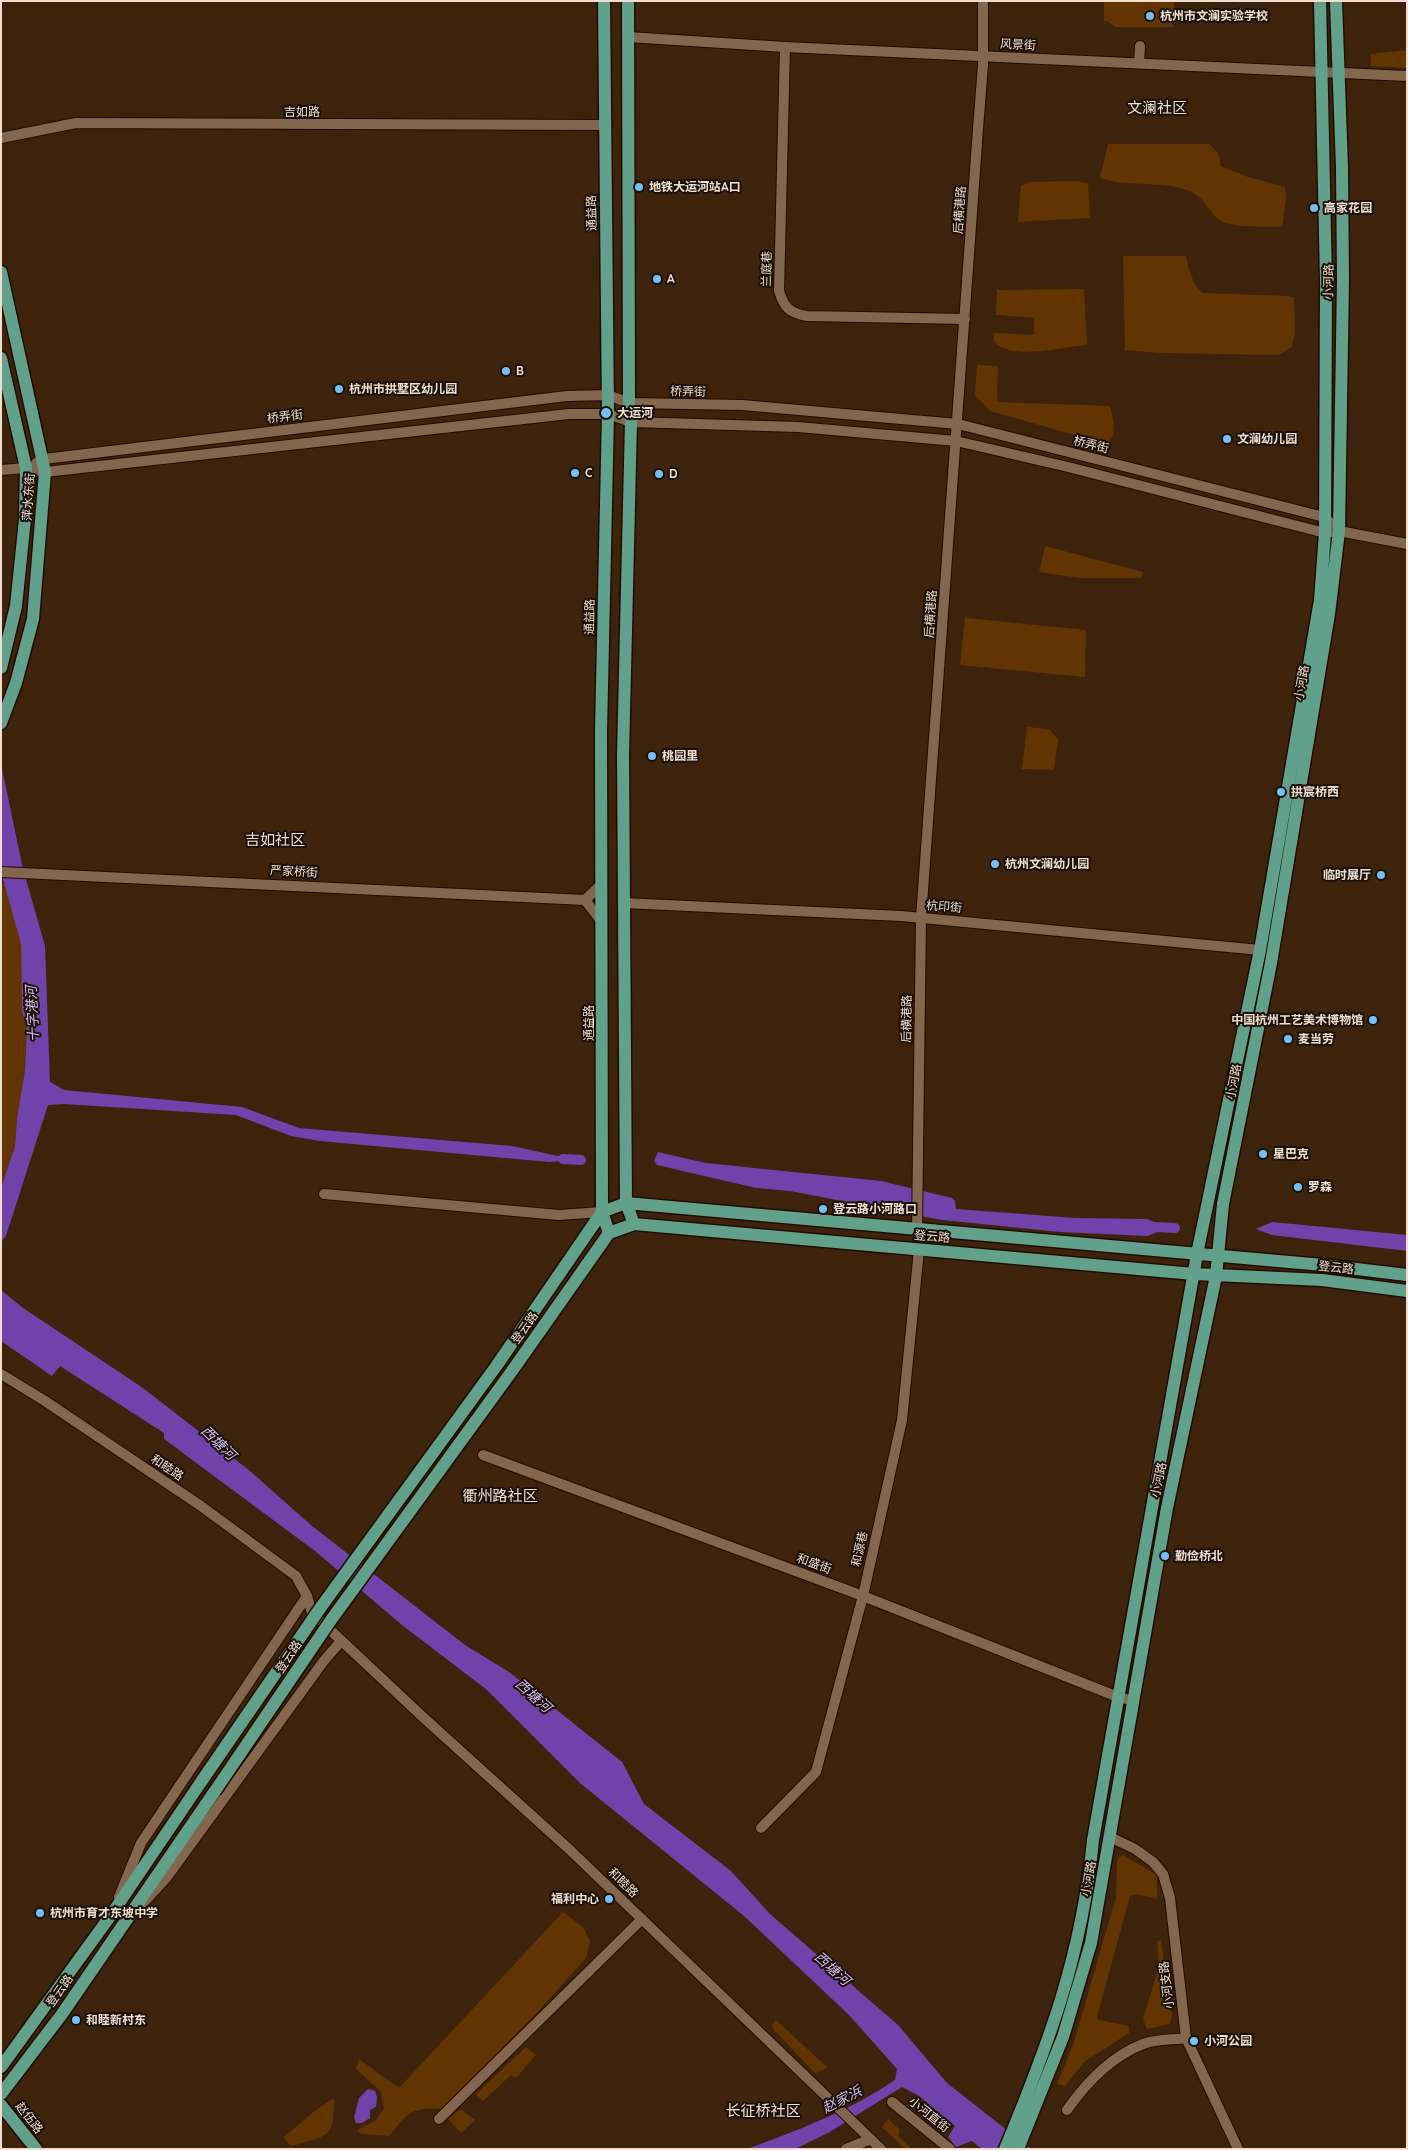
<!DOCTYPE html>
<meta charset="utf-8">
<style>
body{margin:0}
#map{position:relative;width:1408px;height:2150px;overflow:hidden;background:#3d230c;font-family:Quicksand,sans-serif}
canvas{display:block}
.frame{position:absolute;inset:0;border:2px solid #f0dfd1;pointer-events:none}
</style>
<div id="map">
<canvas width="1408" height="2150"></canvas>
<div class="frame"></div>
</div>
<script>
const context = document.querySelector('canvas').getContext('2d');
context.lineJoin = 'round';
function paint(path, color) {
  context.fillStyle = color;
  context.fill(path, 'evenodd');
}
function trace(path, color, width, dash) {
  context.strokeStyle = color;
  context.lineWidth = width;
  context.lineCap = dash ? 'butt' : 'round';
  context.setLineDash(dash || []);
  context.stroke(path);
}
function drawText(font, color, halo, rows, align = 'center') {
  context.font = font + ' Quicksand,"Noto Sans SC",sans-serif';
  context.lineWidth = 4;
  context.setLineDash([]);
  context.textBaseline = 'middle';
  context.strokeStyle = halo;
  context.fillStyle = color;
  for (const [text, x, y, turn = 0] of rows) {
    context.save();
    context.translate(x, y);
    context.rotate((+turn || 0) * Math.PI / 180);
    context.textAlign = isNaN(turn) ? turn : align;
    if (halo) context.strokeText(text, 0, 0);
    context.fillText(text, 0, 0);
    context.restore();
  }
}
paint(new Path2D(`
 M1104,1H1174L1173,27H1115L1107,21H1104Z
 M1407,50V68L1370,66L1371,54Z
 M1108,144H1209L1218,153L1221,166L1245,176L1285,187L1286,199L1282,227C1267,226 1229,229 1218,219C1207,209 1202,193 1184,189C1157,181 1127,187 1100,178Z
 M1076,181L1088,183L1090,218L1018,222L1021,186L1029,182Z
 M1123,256H1186C1189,270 1192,283 1202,293L1288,296L1294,298L1295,332L1292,347L1278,355L1161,353L1125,350Z
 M1084,289L1087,345C1062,347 1013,361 994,342V333L1034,335V318L996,315L997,290Z
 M977,365L998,366L997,402L1110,406C1113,419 1118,434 1107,444L990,411L975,395Z
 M1045,546L1143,572L1141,578H1080L1039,572Z
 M965,618L1086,630L1085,677L960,665Z
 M1027,727L1049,729L1058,739L1054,770L1022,769Z
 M1,884H5L21,944L22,1012L27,1026L25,1070L17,1118L15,1146L1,1188Z
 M1123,1855L1157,1875V1899L1136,1894L1130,1896L1097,2017L1099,2020L1129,2026V2033L1084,2062L1065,2086L1057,2084L1074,2042L1116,1897L1117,1862L1119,1857Z
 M563,1912L583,1927L590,1941L586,1958L533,2017L441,2109C412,2107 406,2113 390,2136L361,2134L357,2130L376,2120L384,2109L381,2092L356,2069L359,2059L399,2088Z
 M1161,1940L1172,2015L1170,2024L1147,2029L1143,2019L1159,1966L1157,1941Z
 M776,2019V2020L828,2068L815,2073L774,2030L772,2025Z
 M526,2047L536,2055L516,2078L511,2075L483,2101L476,2094Z
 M334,2098C334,2140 329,2134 293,2146L288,2143L284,2137L313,2112Z
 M461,2109L475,2120L461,2133L448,2119Z
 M888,2119L900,2130L898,2136L912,2149H905L882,2127Z`), '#623400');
paint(new Path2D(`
 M1,764L23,869L45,946L50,1082L64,1090L242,1107L299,1128L512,1146L576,1160L549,1162L320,1141L291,1136L236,1115L64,1104L48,1105L6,1236L1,1242V1188L15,1146L17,1118L25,1070L27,1026L22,1012L21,944L1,872Z
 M658,1152L706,1163L881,1181L952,1198L955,1201L956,1209L1075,1218L1147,1219L1169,1228L1147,1236L1060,1232L942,1220L790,1191L756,1188L657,1165L654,1161Z
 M1272,1222L1407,1235V1251L1272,1235L1256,1229Z
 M1,1290L23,1308L143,1388L250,1471L312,1526L465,1645L509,1672L622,1762L644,1804L731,1871L770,1914L898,2025L947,2083L1031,2149H982L972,2141L956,2147L948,2137L955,2126L919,2096L902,2087L828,2133L795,2149H747C799,2130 849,2111 895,2080L897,2069L849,2015L744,1916L580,1783L487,1690L402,1625L315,1551L164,1439V1433L60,1366L52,1376L1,1341Z
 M368,2089L375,2091L377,2097L376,2107L370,2110V2118L362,2123H356L354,2117L359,2098Z`), '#6f43a9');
trace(new Path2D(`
 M563,1159L581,1160
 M1156,1227L1175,1228`), '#6f43a9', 10);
const minor = new Path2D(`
 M628,37L785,47L1407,76
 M785,47L779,291C784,307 789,313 807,316L965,319
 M1139,63L1140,46
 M1,138L76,123L605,125
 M36,463L44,459L567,396L608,395L629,403L742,405L958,424L1324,517L1339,531
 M1,470L26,468L45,472L569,414H608L631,422L798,427L956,441L1068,467L1325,533L1339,531L1407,544
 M1,872L585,900L602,884
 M585,900L602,922
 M624,903L901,916L1260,950
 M324,1194L559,1215L602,1212
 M917,1229L921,918L978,129L983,65V1
 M1,1374L45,1401L201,1506L296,1576L307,1596L312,1613L425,1719L570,1850L881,2149
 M483,1455L863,1596L1118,1697L1134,1701
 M761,1828L816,1772L863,1596L902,1420L919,1250
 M1110,1837L1135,1849L1153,1862L1163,1874L1170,1898L1186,2038L1238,2149
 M119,1897L141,1843L307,1596
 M144,1902L167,1877L323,1662L341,1641
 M892,2102L950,2149
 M1067,2110C1086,2083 1112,2056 1143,2044C1156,2039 1173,2040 1186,2038
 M439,2119L642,1919
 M846,2149L871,2139`);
const major = new Path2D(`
 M604,1L608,414L601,731L602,1212L609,1233
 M628,1L629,403L631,422L623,755L626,1203L634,1224
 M1,272L45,472L33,619L16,683L1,723
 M1,358L26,468L25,519L16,606L1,668
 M497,1365L602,1212L626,1203L1323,1265L1407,1275
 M512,1371L609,1233L634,1224L1194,1274L1322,1280L1407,1291
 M1,2067L111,1915L201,1782
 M1,2094L62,2014L215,1791
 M1,2105L36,2149
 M1005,2149C1049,2043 1082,1955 1093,1840L1197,1254L1260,950L1320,600L1325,533L1326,281L1320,1
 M1018,2149L1063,2037L1091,1943L1167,1508L1216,1276L1223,1204L1271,963L1329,614L1339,531L1343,279L1342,168L1336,1`);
trace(minor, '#230b00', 12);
trace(major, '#230b00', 15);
trace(minor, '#83664e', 10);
trace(major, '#61a08b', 12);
const majorBridge = new Path2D(`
 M201,1782L321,1607L497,1365
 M215,1791L331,1620L512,1371`);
trace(majorBridge, '#230b00', 15, []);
trace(majorBridge, '#61a08b', 12);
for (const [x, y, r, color] of [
 [1150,16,5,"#74c0f6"],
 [639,187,5,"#74c0f6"],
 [1314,208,5,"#74c0f6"],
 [657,279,5,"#74c0f6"],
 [506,371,5,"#74c0f6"],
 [339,389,5,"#74c0f6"],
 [606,413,6,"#74c0f6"],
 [1227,439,5,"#74c0f6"],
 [575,473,5,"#74c0f6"],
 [659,474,5,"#74c0f6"],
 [652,756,5,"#74c0f6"],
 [1281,792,5,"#74c0f6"],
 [995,864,5,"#74c0f6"],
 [1381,875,5,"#74c0f6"],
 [1373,1020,5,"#74c0f6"],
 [1288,1039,5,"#74c0f6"],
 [1263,1154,5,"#74c0f6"],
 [1298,1187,5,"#74c0f6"],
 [823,1209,5,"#74c0f6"],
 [1165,1556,5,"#74c0f6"],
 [609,1899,5,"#74c0f6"],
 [40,1913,5,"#74c0f6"],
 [76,2020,5,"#74c0f6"],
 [1194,2041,5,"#74c0f6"]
]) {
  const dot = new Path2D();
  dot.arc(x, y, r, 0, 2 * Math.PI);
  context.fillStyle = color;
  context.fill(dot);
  trace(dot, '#1b1007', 2);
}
drawText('bold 12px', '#f0dfd1', '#1b1007', [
 ["杭州市文澜实验学校",1160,16],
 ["地铁大运河站A口",649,187],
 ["高家花园",1324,208],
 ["A",667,279],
 ["B",516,371],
 ["杭州市拱墅区幼儿园",349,389],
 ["大运河",617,413],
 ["文澜幼儿园",1237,439],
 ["C",585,473],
 ["D",669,474],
 ["桃园里",662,756],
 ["拱宸桥西",1291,792],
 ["杭州文澜幼儿园",1005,864],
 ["临时展厅",1371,875,"right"],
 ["中国杭州工艺美术博物馆",1363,1020,"right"],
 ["麦当劳",1298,1039],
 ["星巴克",1273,1154],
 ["罗森",1308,1187],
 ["登云路小河路口",833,1209],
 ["勤俭桥北",1175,1556],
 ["福利中心",599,1899,"right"],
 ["杭州市育才东坡中学",50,1913],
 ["和睦新村东",86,2020],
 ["小河公园",1204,2041]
], 'left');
drawText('12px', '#f0dfd1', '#1b1007', [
 ["风景街",1018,45,3],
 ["吉如路",302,112],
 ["后横港路",960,210,-86],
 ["通益路",592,213,-91],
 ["兰庭巷",767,269,-89],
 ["小河路",1329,282,-89],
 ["桥弄街",688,392,1],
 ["桥弄街",285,417,-7],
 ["桥弄街",1091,445,14],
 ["萍水东街",29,497,-86],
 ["后横港路",931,614,-86],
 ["通益路",590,617,-89],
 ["小河路",1302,683,-80],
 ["严家桥街",294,872,3],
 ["杭印街",944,907,5],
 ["后横港路",907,1019,-89],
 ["通益路",589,1023,-90],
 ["小河路",1234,1082,-79],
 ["登云路",932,1237,5],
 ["登云路",1336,1268,6],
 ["登云路",525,1328,-55],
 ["和睦路",167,1468,34],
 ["小河路",1159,1480,-78],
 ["和源巷",860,1549,-78],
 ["和盛街",814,1564,20],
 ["登云路",289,1657,-56],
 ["小河路",1089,1879,-80],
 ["和睦路",623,1883,44],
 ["小河支路",1167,1985,-97],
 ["登云路",60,1991,-55],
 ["小河直街",929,2115,39],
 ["赵伍路",29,2118,52]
]);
drawText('italic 14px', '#cfbdf2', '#1b1007', [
 ["十字港河",33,1014,-93],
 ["西塘河",218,1443,44],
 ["西塘河",533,1696,42],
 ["西塘河",832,1969,42],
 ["赵家浜",842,2100,-27]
]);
drawText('15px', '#f0dfd1', '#1b1007', [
 ["文澜社区",1157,108],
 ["吉如社区",275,840],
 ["衢州路社区",500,1496],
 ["长征桥社区",763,2111]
]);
</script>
